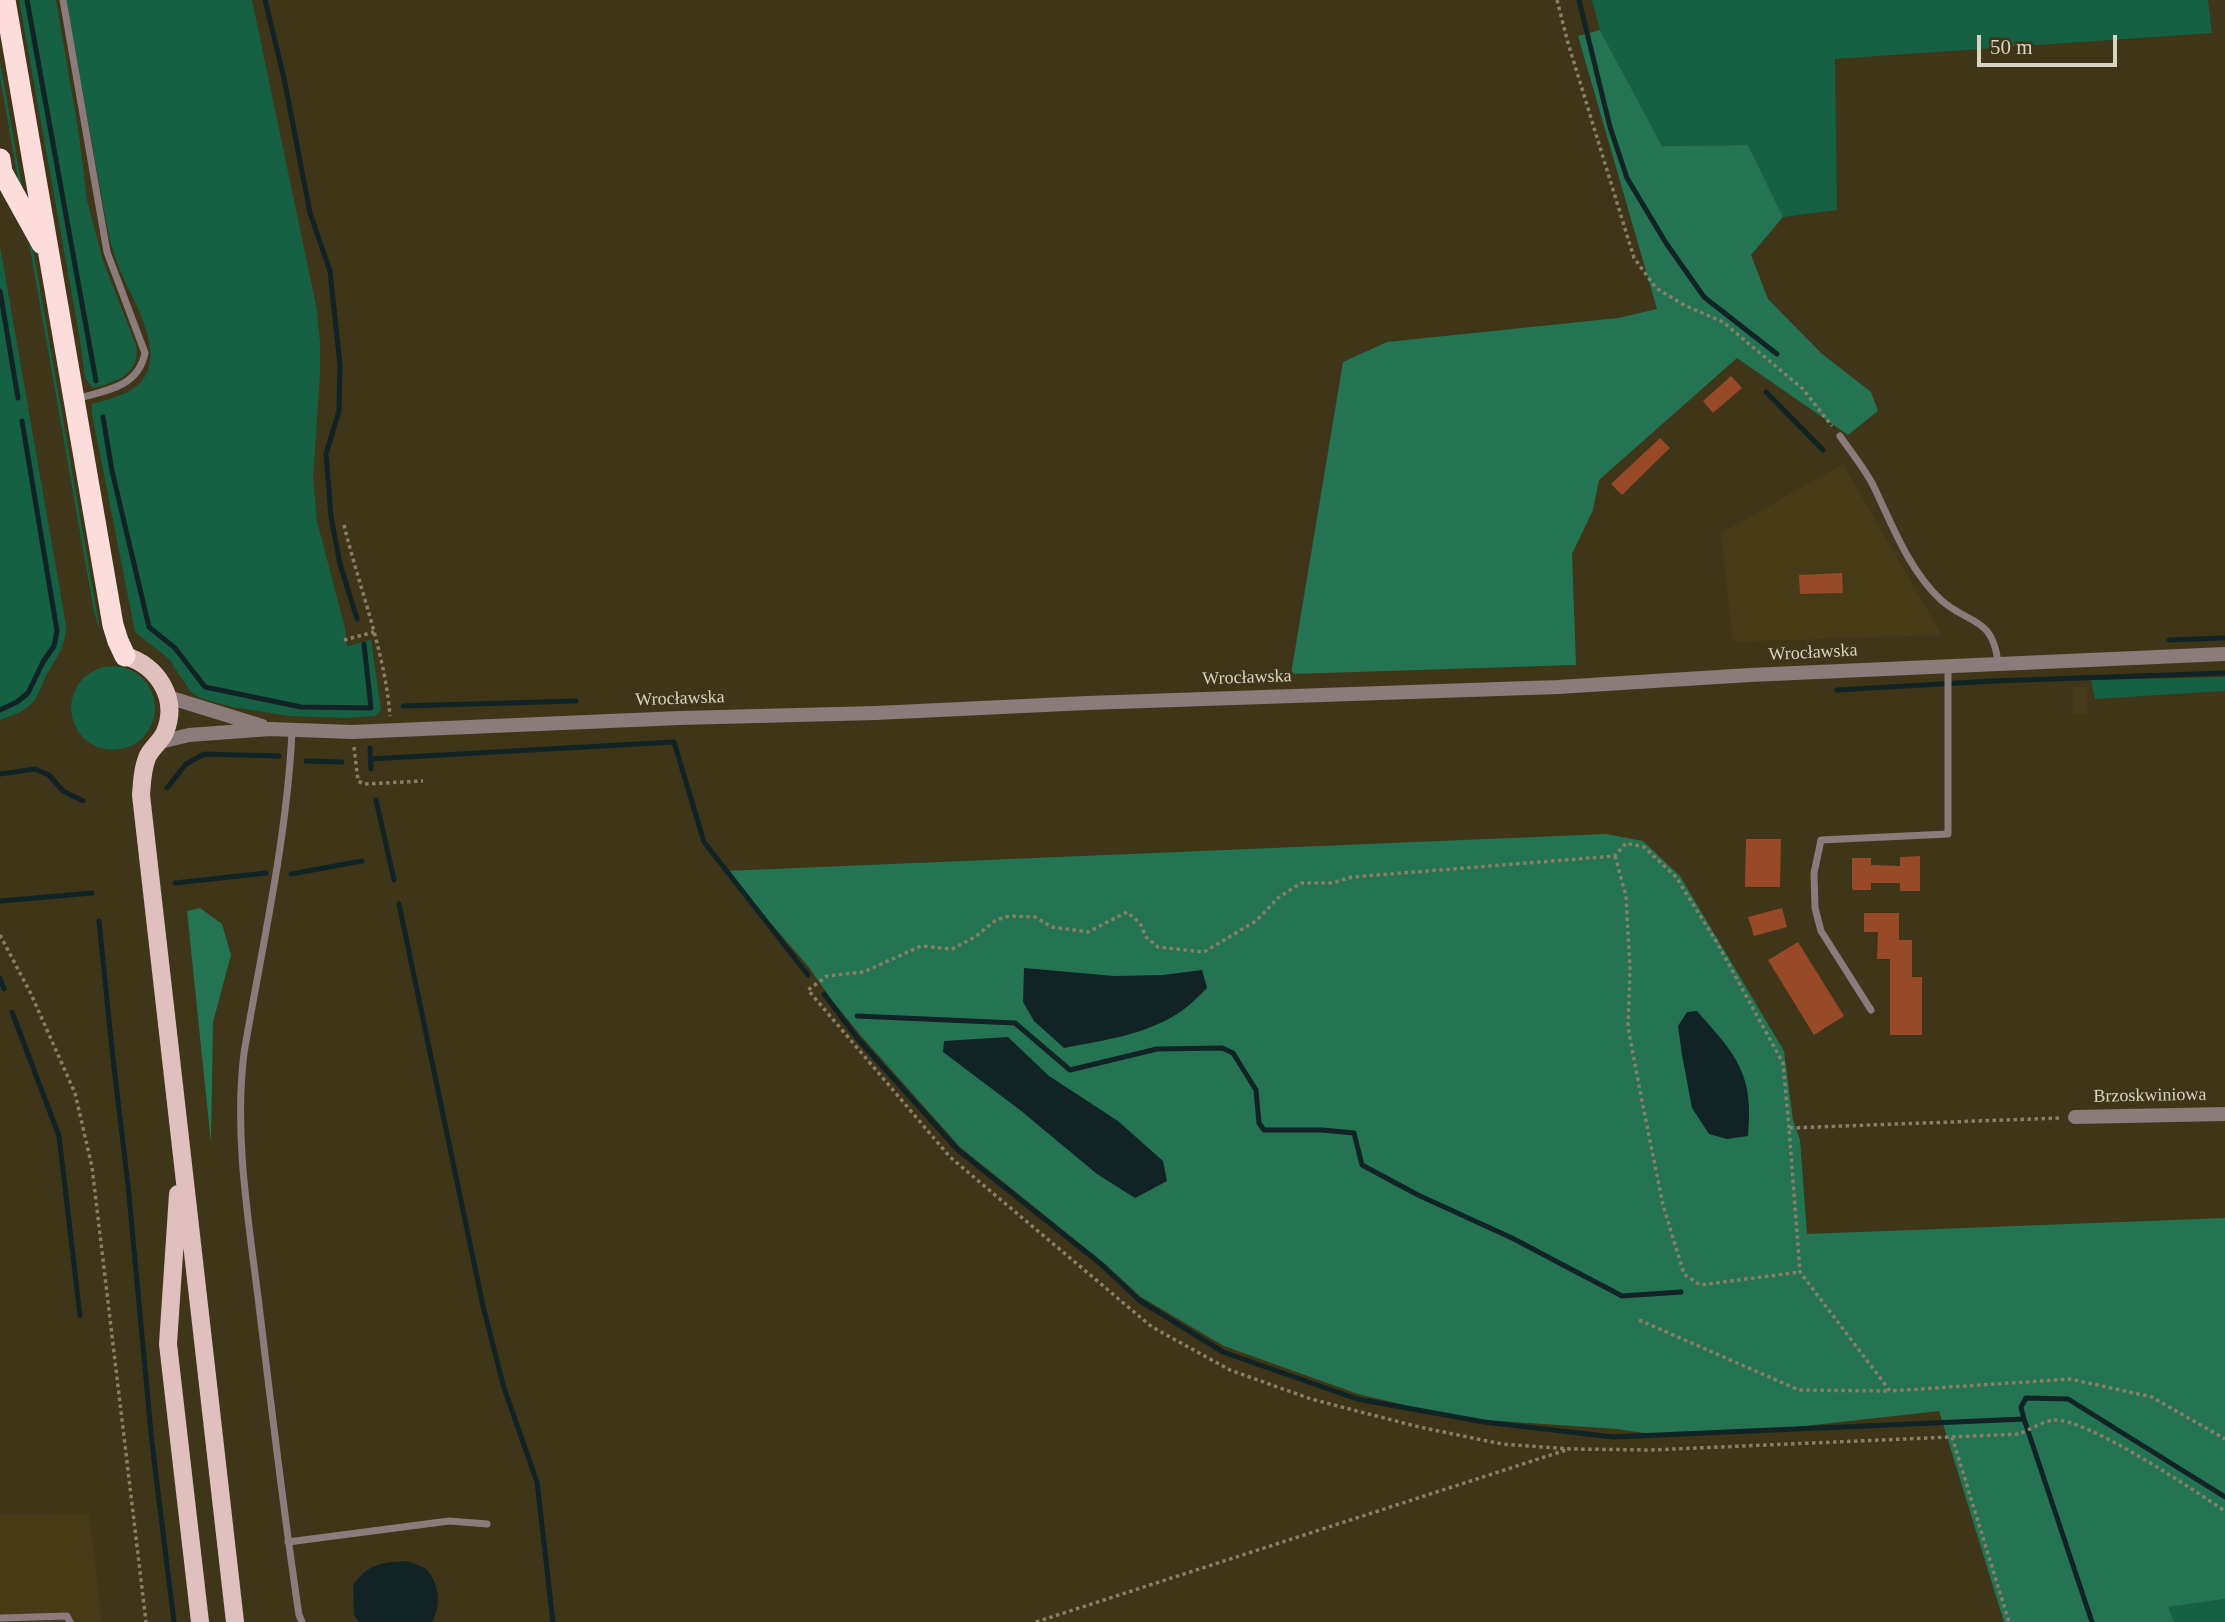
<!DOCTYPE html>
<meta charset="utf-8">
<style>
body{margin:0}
#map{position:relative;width:2225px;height:1622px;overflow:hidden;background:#3f3519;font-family:"Times New Roman",serif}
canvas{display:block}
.scale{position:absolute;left:1977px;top:35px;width:140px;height:32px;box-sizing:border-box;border:4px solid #d9d3c3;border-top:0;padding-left:9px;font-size:21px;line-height:24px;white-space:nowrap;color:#d9d3c3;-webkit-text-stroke:5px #3f3519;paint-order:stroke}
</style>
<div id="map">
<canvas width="2225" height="1622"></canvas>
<div class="scale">50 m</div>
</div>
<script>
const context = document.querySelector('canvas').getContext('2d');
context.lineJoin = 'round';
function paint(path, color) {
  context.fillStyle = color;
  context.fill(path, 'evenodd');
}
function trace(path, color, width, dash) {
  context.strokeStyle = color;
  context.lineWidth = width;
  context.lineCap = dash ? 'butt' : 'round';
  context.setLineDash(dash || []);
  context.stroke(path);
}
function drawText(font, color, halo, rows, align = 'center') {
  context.font = font + ' "Times New Roman",serif';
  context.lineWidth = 7;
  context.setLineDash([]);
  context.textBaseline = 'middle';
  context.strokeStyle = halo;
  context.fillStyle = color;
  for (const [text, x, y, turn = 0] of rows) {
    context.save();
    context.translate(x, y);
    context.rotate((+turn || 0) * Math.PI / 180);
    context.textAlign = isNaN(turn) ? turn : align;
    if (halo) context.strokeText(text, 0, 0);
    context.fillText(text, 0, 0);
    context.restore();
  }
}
paint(new Path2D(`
 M1843,464L1942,635L1733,642L1721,533Z
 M2073,687H2087V715L2073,714Z
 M89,1513L102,1622H0V1514Z`), '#473a16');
paint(new Path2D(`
 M19,0H56L79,135L87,200L103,261L136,345C141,374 116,382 93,388L85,378L80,340Z
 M66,0H252L317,310L320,342V376L313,478L317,521L345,628L347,646L371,640L381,710L375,716L346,718L290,716L232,707L200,698L190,691L169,659L135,632L92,414V404C107,399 126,396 138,385C170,357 132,299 119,268C115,258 112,247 109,237Z
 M1592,0H2208L2212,33L1835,59L1837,210L1783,217L1748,145L1662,146L1600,30Z
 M0,61L100,630L94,612L0,77Z
 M0,246L66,625C66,648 56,657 46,676C41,686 38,698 30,705C22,713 10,716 0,720Z
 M71 708a42 42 0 1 1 84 0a42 42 0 1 1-84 0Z
 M2225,677V691L2095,699L2091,680Z
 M2225,1599V1622H2174L2167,1607Z`), '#166043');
paint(new Path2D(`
 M1600,30L1662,146L1748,145L1783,217L1751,255L1768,299L1821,353L1871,392L1878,411L1848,435L1737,358L1599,480L1593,510L1572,554L1576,665L1291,674L1343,362L1387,342L1618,318L1657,309L1578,36Z
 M1606,834L1643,841L1680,876L1784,1051L1793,1120L1800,1140L1807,1234L2225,1218V1599L2168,1607L2174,1622H2004L1939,1411L1743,1433L1664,1436L1617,1429L1484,1420L1421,1409L1358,1394L1224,1346L1141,1297L1104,1263L960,1147L862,1037L831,999L808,966L725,871Z
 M200,908L222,924L231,955L213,1022L211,1143L187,911Z`), '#247353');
paint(new Path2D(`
 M1024,968L1114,976L1163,975L1202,970L1207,988C1199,996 1191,1004 1183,1010C1148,1035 1104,1040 1064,1048L1034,1021L1023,1002Z
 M1697,1011C1737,1056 1754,1074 1748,1136L1727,1139L1709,1134L1692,1108L1682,1055L1678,1026L1687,1012Z
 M1008,1037L1049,1076L1118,1121L1163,1161L1167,1181L1135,1198L1097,1174L1020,1110L943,1052L944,1041Z
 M407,1561C412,1563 423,1566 427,1570C440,1584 441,1607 432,1622H359L354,1615L353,1585C369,1563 381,1563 407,1561Z`), '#122326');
trace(new Path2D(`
 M27,0L96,381
 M265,0L284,78L310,213L330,271L340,365L339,411L326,454L331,517L340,564L357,619
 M1579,0L1610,127L1627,178L1666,243L1704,297L1777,354
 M0,291L18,398
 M1766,392L1823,450
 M103,417L112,471L149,627L175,648L205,687L301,707L371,708L364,644
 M2169,640L2225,638
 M1837,690L1993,681L2225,673
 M403,706L576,701
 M0,710L17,702L28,693L43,662L54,646L57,631L22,421
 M370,748L371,769
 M370,759L674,742L704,842L808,975
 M306,761L342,762
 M0,774L35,769L49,775L63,791L83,801
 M167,788L186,764L204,754L279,756
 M376,800L394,880
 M291,874L362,861
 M175,883L266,873
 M1,901L92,893
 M399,904L483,1306L504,1388L537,1482L553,1622
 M99,921L113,1059L128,1185L152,1443L174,1622
 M0,978L4,989
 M824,994L858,1039L958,1150L1102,1265L1139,1300L1223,1352L1357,1399L1484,1422L1613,1437L2024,1419
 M12,1012L59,1136L80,1316
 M857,1016L1015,1023L1070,1070L1157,1049L1222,1048L1233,1053L1256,1090L1259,1123L1264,1130H1322L1354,1133L1362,1165L1418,1195L1512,1238L1622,1296L1681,1292
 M2092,1622L2024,1419L2021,1407L2026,1398L2068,1399L2225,1497`), '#122326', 5);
paint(new Path2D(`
 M1731,376L1742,388L1713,413L1703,401Z
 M1660,438L1670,448L1622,495L1611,484Z
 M1842,573L1843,593L1800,594L1799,575Z
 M1746,839H1781L1780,887H1745Z
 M1920,856V891H1900V883H1871V890H1853L1852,887V858H1871V865L1900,866V857Z
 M1782,908L1787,927L1754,936L1748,917Z
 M1864,913H1899V940H1912V977H1922V1035H1890V959H1877L1878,932H1864Z
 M1798,942L1844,1016L1814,1035L1768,960Z`), '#974928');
trace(new Path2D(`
 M1557,0L1568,43L1634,258L1656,288L1684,305L1723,322L1803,389L1832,426
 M344,525C359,587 385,652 390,716
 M344,640L374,632
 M354,747L358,781L364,784L423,781
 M1615,856L1626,896L1630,969L1628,1027L1640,1091L1663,1205L1684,1274L1700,1285L1800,1272
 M0,935L31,994L75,1093L92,1167L146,1622
 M2059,1118L1789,1128L1800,1272L1890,1391L2070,1379L2152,1397L2225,1439
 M1789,1128L1783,1063L1716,941L1676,877L1644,847L1626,843L1615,856L1352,877L1332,883H1301L1278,898L1256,921L1204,952L1158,947L1146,937L1140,923L1127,912L1088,932L1052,927L1035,917L1010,916L996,920L975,937L952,949L921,946L864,972L827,976L808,990L950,1157L1152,1327L1230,1370L1311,1399L1419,1427L1502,1444L1570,1449L1651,1450L2019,1434C2029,1430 2044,1421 2054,1420C2087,1418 2195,1491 2225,1511
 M1639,1320L1799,1390L1889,1391
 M1952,1437L2009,1622
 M1036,1622L1566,1450`), '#887f69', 3.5, [3.5, 3.5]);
trace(new Path2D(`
 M63,0L107,252L145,353C138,388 104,391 75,399
 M1840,436C1851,452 1864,468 1873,485C1892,524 1908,569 1941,600C1969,625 1993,616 1998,663
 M292,731C287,839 262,946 244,1053C234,1134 248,1217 258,1297C271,1403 283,1509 299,1615L302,1622
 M1871,1010L1821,931L1815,908L1814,873L1821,840L1948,834V666
 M288,1542L449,1521L487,1524
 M0,1618L67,1616L70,1622`), '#8b7b7b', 7);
trace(new Path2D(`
 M2075,1117L2225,1114`), '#8b7b7b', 14);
trace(new Path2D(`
 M168,697L262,726
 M160,742L189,735L270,729L352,732L680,718L876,713L1087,703L1558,687L1750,675L2225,654`), '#8b7b7b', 14);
trace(new Path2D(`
 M125,656C157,665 179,698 165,732C161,742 150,749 147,758C142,770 142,783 141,795L235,1622
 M178,1194L168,1344L200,1622`), '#e0bfbf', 18);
trace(new Path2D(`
 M5,0L113,625L118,641L125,656
 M0,159L2,172L42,244`), '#fddcdc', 21);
drawText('18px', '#d9d3c3', '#3f3519', [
 ["Wrocławska",1813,653,-3],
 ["Wrocławska",1247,678,-2],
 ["Wrocławska",680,699,-2],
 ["Brzoskwiniowa",2150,1096,-1]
]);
</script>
